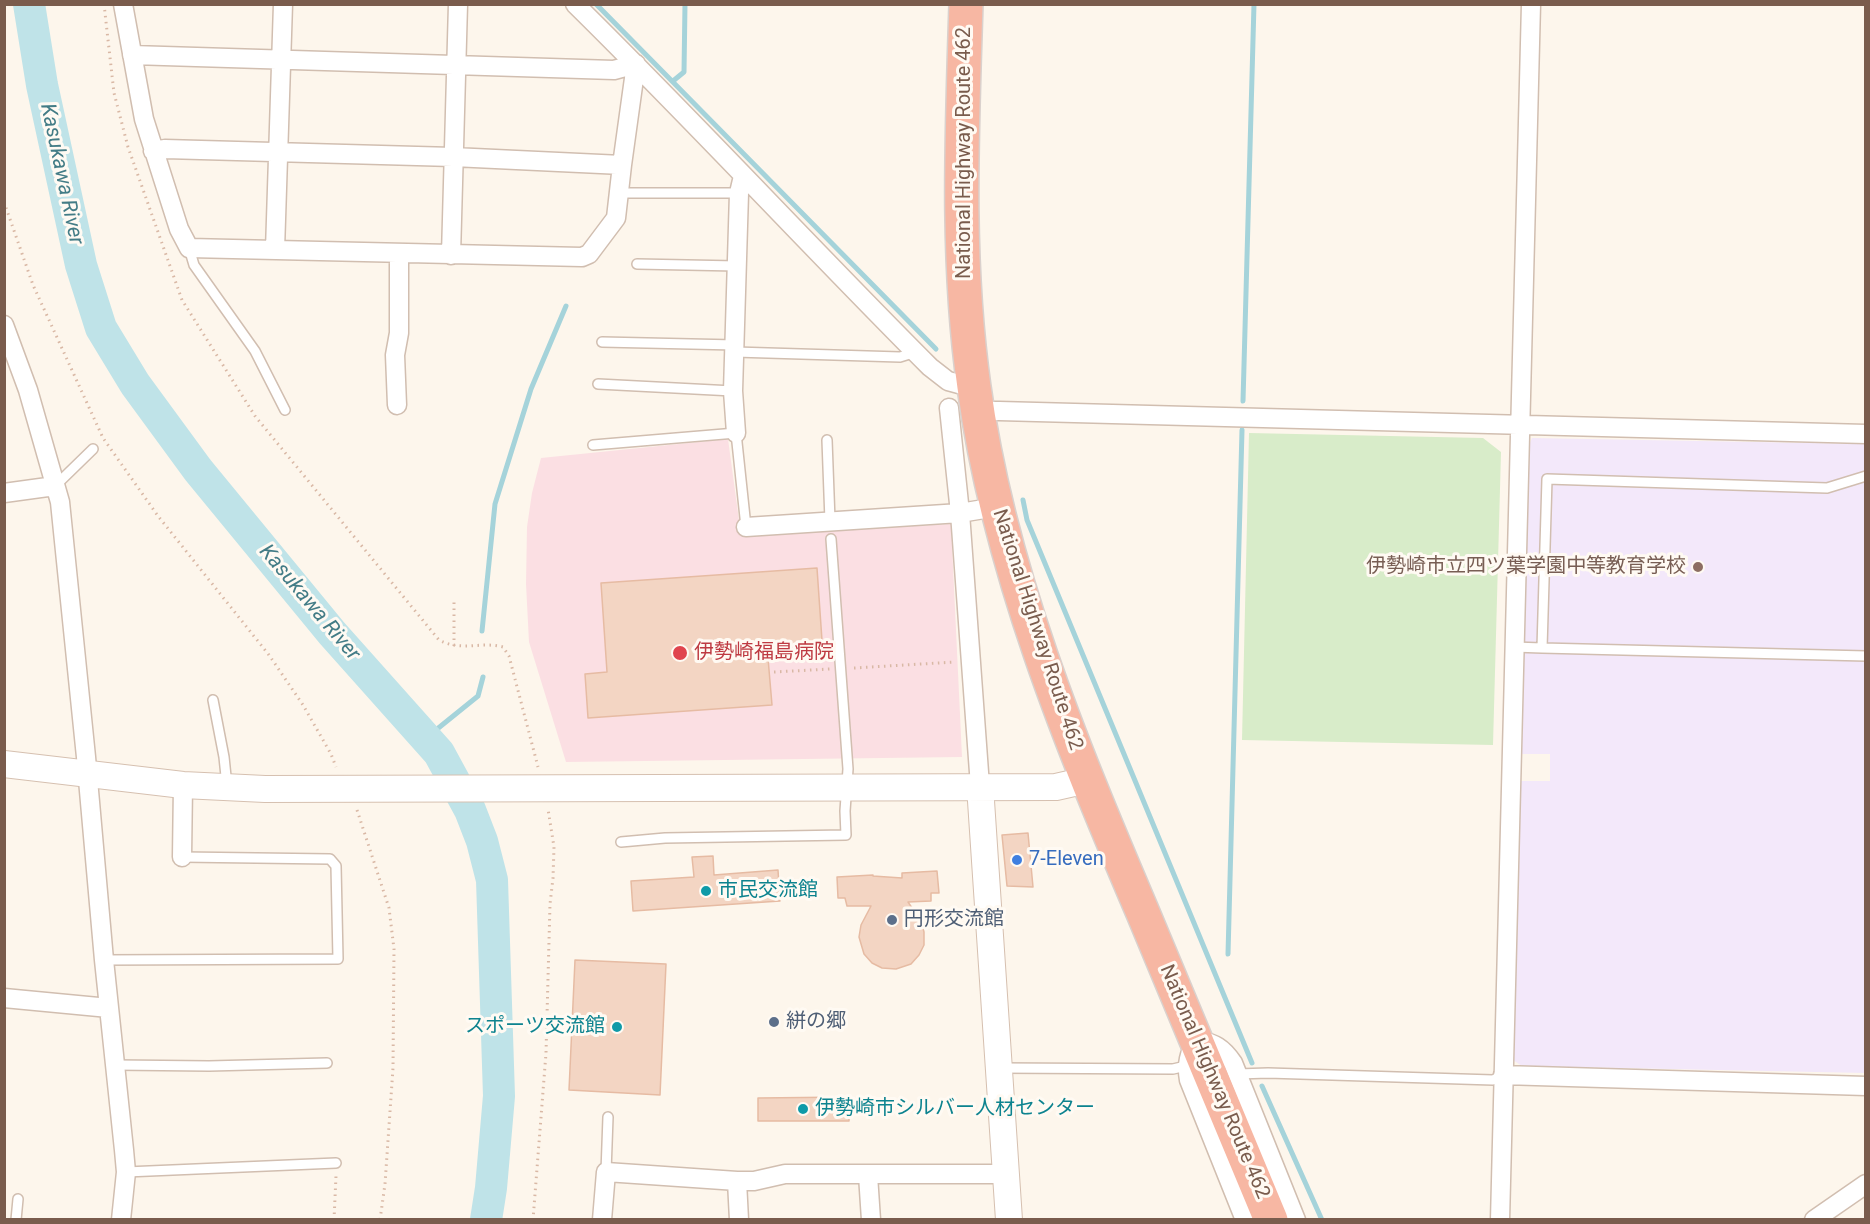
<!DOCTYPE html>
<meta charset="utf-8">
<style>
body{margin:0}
#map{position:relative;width:1870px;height:1224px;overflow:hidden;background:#fdf6ec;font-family:Roboto,sans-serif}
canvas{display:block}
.frame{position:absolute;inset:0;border:6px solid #7a5c4d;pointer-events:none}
</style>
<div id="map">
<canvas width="1870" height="1224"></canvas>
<div class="frame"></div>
</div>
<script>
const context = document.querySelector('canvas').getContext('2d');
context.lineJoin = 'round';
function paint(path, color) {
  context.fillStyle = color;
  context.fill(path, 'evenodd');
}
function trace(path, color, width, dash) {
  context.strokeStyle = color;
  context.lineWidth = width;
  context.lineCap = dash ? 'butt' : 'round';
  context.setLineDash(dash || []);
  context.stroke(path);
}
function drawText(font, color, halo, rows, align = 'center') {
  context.font = font + ' Roboto,"Noto Sans JP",sans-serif';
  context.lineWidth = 6;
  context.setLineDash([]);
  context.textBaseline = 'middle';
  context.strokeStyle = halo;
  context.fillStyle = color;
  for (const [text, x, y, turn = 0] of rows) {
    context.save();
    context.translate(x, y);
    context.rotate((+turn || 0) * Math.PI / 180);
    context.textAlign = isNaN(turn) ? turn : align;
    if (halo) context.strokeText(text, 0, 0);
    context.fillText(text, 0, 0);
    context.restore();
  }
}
paint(new Path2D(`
 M1532,438L1865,444V1073L1522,1066L1513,1060L1520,781H1550V754H1521L1529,445Z`), '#f3e8fa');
paint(new Path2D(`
 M728,439L741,535L951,524L962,757L566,762L529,642L526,584L527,527L532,493L541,458Z`), '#fbdfe3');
paint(new Path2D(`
 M1249,433L1483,438L1501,452L1493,745L1242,740Z`), '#d8ecc9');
trace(new Path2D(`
 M596,4L936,349
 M673,81L684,72L685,4
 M1243,401L1254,4
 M1023,500L1027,520L1252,1063
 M482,631L495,504L531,389L566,306
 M426,738L478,696L483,677
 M1228,954L1242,430
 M1262,1086L1322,1220`), '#a5d3da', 5);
trace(new Path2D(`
 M29,4L42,85L81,265L101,328L135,384L198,470L332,633L439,753L470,810L482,841L492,880L499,1096L491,1188L486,1220`), '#bfe3e8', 32);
const building = new Path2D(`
 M817,568L823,655L768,658L772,705L588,718L585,674L607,672L601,583Z
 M1028,833L1033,887L1007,886L1002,835Z
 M713,856L714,875L778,870L780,901L633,911L631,881L694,877L692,857Z
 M937,871L939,893H931V901L908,902L921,921L924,932V945L919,955L911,964L896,969L882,968L872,963L864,954L859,937L861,925L871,906H847L845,898H838L837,877L873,875V876L902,878V873Z
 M575,960L666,964L660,1095L569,1090Z
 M849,1097V1121H758V1098Z`);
paint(building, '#f3d5c3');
trace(building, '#e6bba3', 1.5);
const lane = new Path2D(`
 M620,193H739
 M189,248L194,265L255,351L285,410
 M637,264L737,266
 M602,342L736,345
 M735,352L900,357L916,352
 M598,384L733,391
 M827,440L830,521
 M593,445L736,433L746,527
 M1866,476L1827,488L1547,479L1542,648L1866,656
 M55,486L93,449
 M1514,647L1542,648
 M213,700L224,757L227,786
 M621,842L665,838L846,835L845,811L848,769L831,539
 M104,960L338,959L336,866L330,859L182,857
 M115,1065L209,1066L327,1063
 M1000,1068L1173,1069L1186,1066
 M1238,1074L1268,1073L1493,1080L1503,1075
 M126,1172L336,1163
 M606,1172L608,1117
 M16,1220L18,1199`);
const street = new Path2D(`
 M123,4L144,119L179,229L189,248L582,257L589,254L616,218L622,165L636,64L614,70L132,55
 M575,4C696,123 811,248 930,367L948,381L974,388
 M153,151L165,149L453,157L622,165
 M275,250L283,4
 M451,255L458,4
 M4,325L28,390L60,502L86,757L104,960L124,1150L126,1172L121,1220
 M397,405L395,355L399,333V253
 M949,408L960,513L980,786
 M978,411H999L1866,434
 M736,433L733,391L739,193L743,176
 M4,493L55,486
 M746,527L960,513L996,507
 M182,857L183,785
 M4,998L109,1008
 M1503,1075L1866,1086
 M868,1175L871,1220
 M737,1181L739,1220
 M602,1220L606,1172L737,1181H754L785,1174H1004
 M1245,1220L1189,1080C1186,1064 1189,1054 1197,1039C1215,1044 1222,1047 1233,1063L1296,1220
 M1500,1220L1531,4
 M1814,1220L1866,1184`);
const secondary = new Path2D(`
 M4,764L183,785L265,789L1056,787L1087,780
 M980,786L1009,1220`);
const highway = new Path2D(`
 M966,4C962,132 956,260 974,387C999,570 1071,744 1143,913C1186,1015 1229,1117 1271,1220`);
trace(lane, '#d1beb0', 12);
trace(street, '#d1beb0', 21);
trace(secondary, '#d6c0b0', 28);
trace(highway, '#dad1cd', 36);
trace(new Path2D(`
 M104,4L114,93L128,147L182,300L255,416L439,640C461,652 481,641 503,647L509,656L538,767
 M4,202L33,285L103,438L158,516L269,655L303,705L331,754L336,767
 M454,646V600
 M854,668L955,662
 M774,672L830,669
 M357,810L389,908L394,949L393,1068L385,1184L380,1220
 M334,1220L336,1176
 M533,1220L546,1053L550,904L553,878L554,847L548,809`), '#d9b8a5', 3, [1.5, 4.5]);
trace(lane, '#fff', 9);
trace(street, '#fff', 18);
trace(secondary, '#fff', 26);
trace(highway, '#f7b7a3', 33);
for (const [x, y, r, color] of [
 [1698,567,6,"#8d6e63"],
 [680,653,8,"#e0444e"],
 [1017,860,6,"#3f7fe0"],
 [706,891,6,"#0f9aa8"],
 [892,920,6,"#5c6f8a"],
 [774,1022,6,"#5c6f8a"],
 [617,1027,6,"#0f9aa8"],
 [803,1109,6,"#0f9aa8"]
]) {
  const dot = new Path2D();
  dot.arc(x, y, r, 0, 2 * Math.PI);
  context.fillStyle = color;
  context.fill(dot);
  trace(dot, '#fffaf3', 2);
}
drawText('20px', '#7a5c4d', '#fffaf3', [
 ["National Highway Route 462",965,153,-90],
 ["National Highway Route 462",1037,630,72],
 ["National Highway Route 462",1214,1082,67]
]);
drawText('20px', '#785e54', '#fffaf3', [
 ["伊勢崎市立四ツ葉学園中等教育学校",1686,567]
], 'right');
drawText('20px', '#be3a42', '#fffaf3', [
 ["伊勢崎福島病院",694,653]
], 'left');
drawText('20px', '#366cbe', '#fffaf3', [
 ["7-Eleven",1029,860]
], 'left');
drawText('20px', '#0d838f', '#fffaf3', [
 ["市民交流館",718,891],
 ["スポーツ交流館",605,1027,"right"],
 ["伊勢崎市シルバー人材センター",815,1109]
], 'left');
drawText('20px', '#4e5e75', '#fffaf3', [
 ["円形交流館",904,920],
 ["絣の郷",786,1022]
], 'left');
drawText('italic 21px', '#437c86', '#fffaf3', [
 ["Kasukawa River",61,174,78],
 ["Kasukawa River",309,603,50]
]);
</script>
